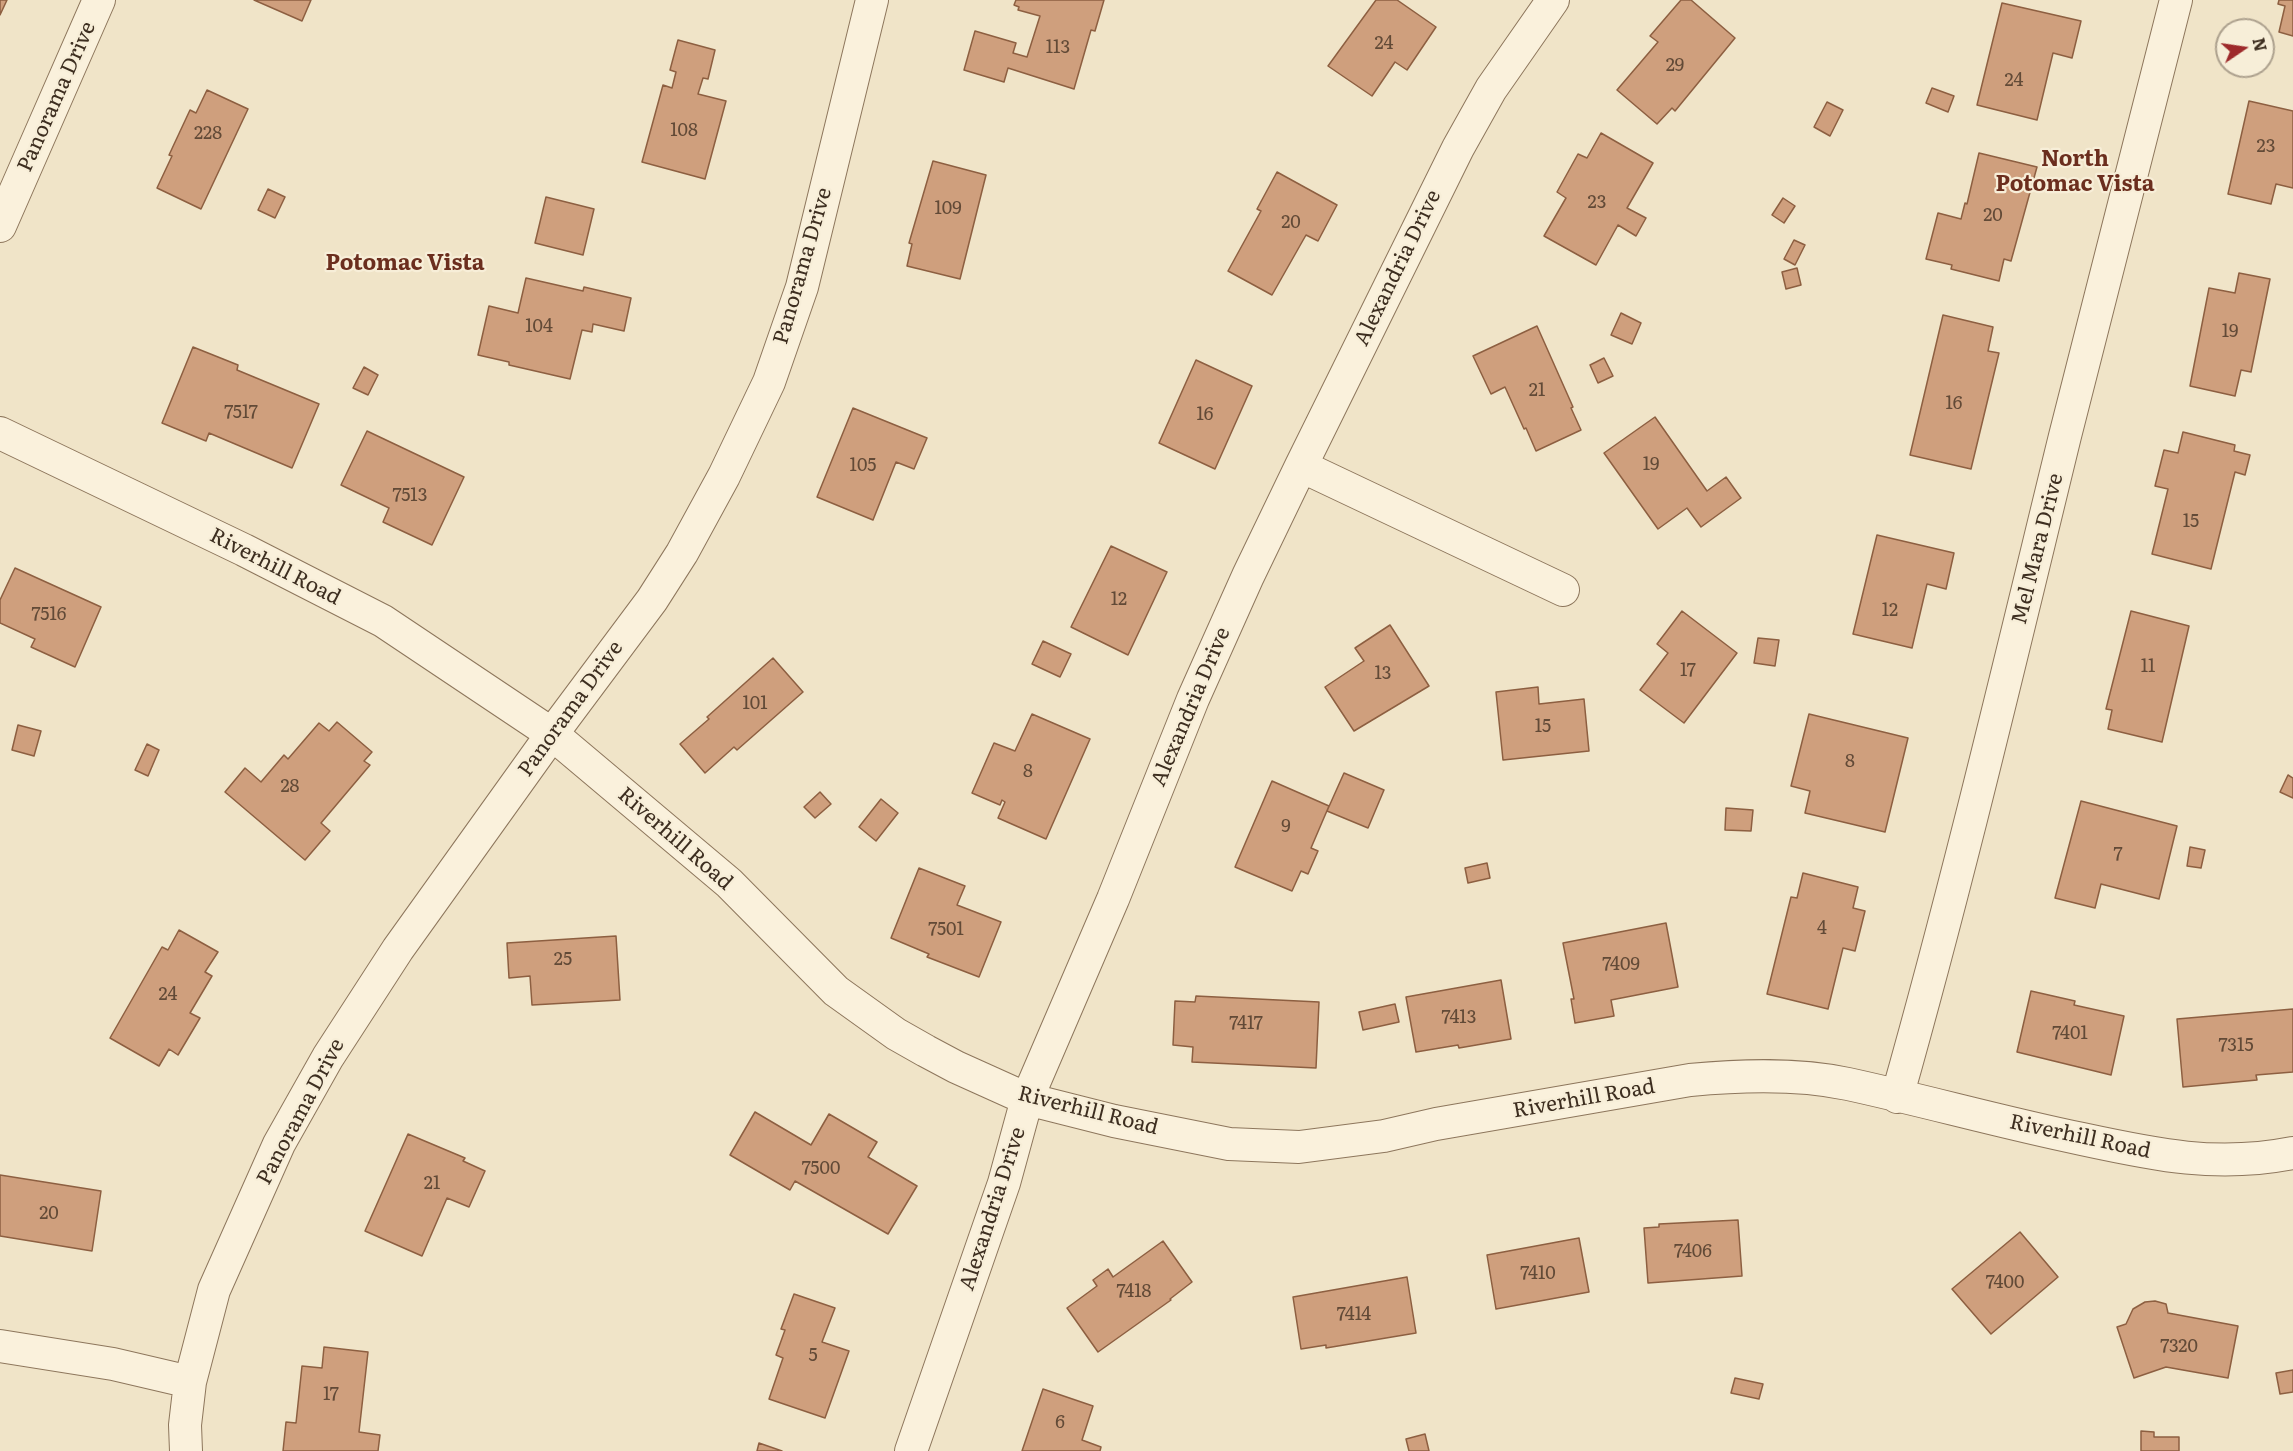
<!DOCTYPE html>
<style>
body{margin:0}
#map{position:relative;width:2293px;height:1451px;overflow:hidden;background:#f0e4c8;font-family:Literata,serif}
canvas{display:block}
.north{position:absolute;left:2215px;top:18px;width:60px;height:60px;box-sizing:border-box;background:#f7eed8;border:2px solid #ada18e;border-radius:50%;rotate:77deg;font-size:16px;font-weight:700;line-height:24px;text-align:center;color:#3d2e20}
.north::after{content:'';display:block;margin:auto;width:21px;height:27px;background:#9e2a2b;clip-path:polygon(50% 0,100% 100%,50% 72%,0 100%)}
</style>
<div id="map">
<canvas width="2293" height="1451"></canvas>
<div class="north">N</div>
</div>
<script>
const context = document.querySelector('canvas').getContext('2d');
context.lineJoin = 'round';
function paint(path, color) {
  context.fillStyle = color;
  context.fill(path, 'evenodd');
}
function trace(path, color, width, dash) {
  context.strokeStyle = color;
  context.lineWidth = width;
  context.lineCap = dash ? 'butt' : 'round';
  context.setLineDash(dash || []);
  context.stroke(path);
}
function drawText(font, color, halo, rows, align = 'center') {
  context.font = font + ' Literata,serif';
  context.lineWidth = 4.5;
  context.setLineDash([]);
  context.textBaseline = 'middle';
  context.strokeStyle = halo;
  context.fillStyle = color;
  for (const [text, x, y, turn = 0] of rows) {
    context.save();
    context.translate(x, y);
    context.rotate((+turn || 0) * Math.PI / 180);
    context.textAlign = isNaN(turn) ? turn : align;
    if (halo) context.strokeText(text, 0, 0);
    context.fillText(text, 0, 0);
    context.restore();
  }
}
const building = new Path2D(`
 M0,0H7L0,15Z
 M254,0H311L302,21Z
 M1016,0H1104L1095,31L1091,30L1074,89L1008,68L1004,82L964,70L975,31L1016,43L1013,53L1027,57L1040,16L1018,10L1019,7L1014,5Z
 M1376,0H1397L1436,27L1407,70L1395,62L1372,96L1328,66Z
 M1681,0H1691L1735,38L1675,111L1672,108L1657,124L1617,90L1658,42L1650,36Z
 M2279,0H2293V36L2279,32L2285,6L2278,4Z
 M2002,3L2081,21L2072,58L2053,53L2037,120L1977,105Z
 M678,40L715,50L708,79L703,78L698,94L726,101L705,179L642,162L663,85L672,88L676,72L670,70Z
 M1932,88L1954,96L1948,112L1926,103Z
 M207,90L248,109L201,209L157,188L172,156L169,155L190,110L196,113Z
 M2249,101L2293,111V188L2276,184L2271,204L2228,194Z
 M1827,102L1843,110L1830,136L1814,127Z
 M1601,133L1653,163L1627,208L1646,218L1636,236L1618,225L1596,265L1544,236L1566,198L1557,192L1578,154L1587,158Z
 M1979,153L2037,167L2011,261L2004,259L1999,281L1951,269L1952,265L1926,259L1938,213L1961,219L1965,203L1967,204Z
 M933,161L986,175L960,279L907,266L912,244L909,243Z
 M1277,172L1337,205L1318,241L1306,235L1272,295L1228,271L1261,211L1257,209Z
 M268,189L285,197L275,218L258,210Z
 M546,197L594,209L583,255L535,243Z
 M1783,198L1795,206L1784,223L1772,215Z
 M1794,240L1805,245L1795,265L1784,259Z
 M1797,268L1801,285L1786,289L1782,272Z
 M2239,273L2270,279L2251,372L2241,370L2235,396L2190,386L2209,288L2235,293Z
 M526,278L583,291L584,287L631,298L624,331L593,324L592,332L582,330L570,379L509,365V362L478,355L489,306L518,313Z
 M1621,313L1641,323L1632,344L1611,335Z
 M1943,315L1993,327L1988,351L1999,353L1971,469L1910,455Z
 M1537,326L1573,407L1571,408L1581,430L1536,451L1526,428L1524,429L1505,387L1491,394L1473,356Z
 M193,347L238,365L237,370L319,404L292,468L209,433L206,441L162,423Z
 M1604,358L1613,376L1598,383L1590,365Z
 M1196,360L1252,386L1215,469L1159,443Z
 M364,367L378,375L368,395L353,388Z
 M853,408L927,438L914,469L896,462L873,520L817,497Z
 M1655,417L1707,491L1726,477L1741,498L1701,527L1687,508L1658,529L1604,453Z
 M367,431L464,477L432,545L383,522L389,508L341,485Z
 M2183,432L2235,445L2234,451L2250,455L2245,475L2235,472L2211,569L2152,554L2168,489L2155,486L2164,450L2178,453Z
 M1877,535L1954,553L1946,589L1927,584L1912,648L1853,634Z
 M1111,546L1167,572L1128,655L1071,627Z
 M15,568L101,607L75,667L31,647L35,639L0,623V600Z
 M1682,611L1737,653L1684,723L1640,690L1668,653L1657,644Z
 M2131,611L2189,626L2162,742L2108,729L2112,710L2106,709Z
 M1390,625L1429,686L1354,731L1325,687L1364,661L1355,648Z
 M1758,638L1779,640L1775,666L1754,663Z
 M1043,641L1071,654L1060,677L1032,664Z
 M773,658L803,692L737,750L734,747L705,773L680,744L709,719L707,717Z
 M1538,687L1539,704L1584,699L1589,751L1503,760L1496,692Z
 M1032,714L1090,739L1046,839L998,818L1005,802L1002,800L1000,805L972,793L994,743L1015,751Z
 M1809,714L1908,738L1885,832L1805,813L1810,791L1791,786Z
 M337,722L372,752L364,761L370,765L321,823L330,831L305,860L225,792L245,768L261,782L284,755L288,759L319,723L329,731Z
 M18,725L41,731L34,756L12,750Z
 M147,744L159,750L148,776L135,770Z
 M1344,773L1384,790L1368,828L1327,811Z
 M2288,775L2293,778V798L2280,792Z
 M1272,781L1329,806L1311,848L1318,851L1308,874L1301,871L1292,891L1235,867Z
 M820,792L831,804L815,818L804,807Z
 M881,799L898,813L876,841L859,827Z
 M2081,801L2177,826L2159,899L2101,884L2095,908L2055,898Z
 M1726,808L1753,810L1751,831L1725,830Z
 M2190,847L2205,850L2201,868L2187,866Z
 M1487,863L1490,878L1468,883L1465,868Z
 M919,868L965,886L957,905L1001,922L979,977L927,957L929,954L891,938Z
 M1803,873L1858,887L1853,908L1865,911L1855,951L1843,948L1828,1009L1767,994L1791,897L1797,898Z
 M1666,923L1678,987L1611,1000L1614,1016L1575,1023L1571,999H1574L1563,943Z
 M179,930L218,952L205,972L212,976L190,1013L200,1018L178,1055L169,1049L159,1066L110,1038L162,947L168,950Z
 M616,936L620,1000L532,1005L530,976L509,978L507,943Z
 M1501,980L1511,1039L1459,1048L1458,1045L1416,1052L1406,997Z
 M2031,991L2075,1001L2074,1005L2124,1016L2111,1075L2017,1052Z
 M1196,996L1319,1002L1316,1068L1192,1062L1193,1047L1173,1045L1175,1001L1195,1002Z
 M1395,1004L1399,1022L1363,1030L1359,1012Z
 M2293,1009V1072L2256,1075L2257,1080L2183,1087L2177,1019Z
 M755,1112L811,1145L829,1114L877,1142L868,1157L917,1186L888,1234L795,1181L790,1190L730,1155Z
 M408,1134L465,1158L463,1161L485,1171L469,1207L447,1198L422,1256L365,1231Z
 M0,1175L101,1191L92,1251L0,1236Z
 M1738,1220L1742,1276L1648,1283L1644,1228L1659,1227V1224Z
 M2020,1232L2058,1277L1991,1334L1952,1289Z
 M1579,1238L1589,1292L1496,1309L1487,1255Z
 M1163,1241L1192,1282L1170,1299L1171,1300L1098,1352L1067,1308L1097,1286L1093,1280L1108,1269L1113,1277Z
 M1407,1277L1416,1333L1326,1348V1345L1301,1349L1293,1297Z
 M794,1294L835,1308L822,1342L849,1351L825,1418L769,1399L783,1358L776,1355L785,1330L781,1329Z
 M2155,1301L2166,1304L2168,1313L2238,1326L2228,1378L2166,1367L2134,1378L2117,1327L2126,1324L2133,1309L2145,1302Z
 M324,1347L368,1352L359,1432L380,1435L378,1451H283L286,1422L296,1423L302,1366L322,1368Z
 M2293,1370V1392L2280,1394L2276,1373Z
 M1735,1378L1763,1384L1759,1399L1731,1393Z
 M1043,1389L1093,1406L1082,1440L1101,1447L1100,1451H1022Z
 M2141,1431L2154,1432V1437H2179V1451H2141Z
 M1425,1434L1429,1451H1409L1406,1439Z
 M759,1443L782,1451H757Z`);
paint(building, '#cf9f7d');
trace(building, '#8d5f41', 1.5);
const minor = new Path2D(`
 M0,226L99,0
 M0,433L244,550L383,621L552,734L729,883L836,991L896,1034L926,1051L956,1067L1027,1099L1114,1121L1229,1144L1299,1147L1384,1136L1436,1124L1690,1080C1742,1075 1797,1073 1848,1084C1926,1101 2004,1123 2082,1139C2156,1155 2217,1168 2293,1153
 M1301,466L1563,590
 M1897,1097C1959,878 2011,657 2065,436C2101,290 2140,145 2176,0
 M0,1346L113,1364L190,1382
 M186,1451L185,1425L190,1382L214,1290L279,1144L328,1057L398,949L552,734L652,600L682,553L724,476L769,382L802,287L872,0
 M911,1451L1004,1183L1027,1099L1113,899L1193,699L1248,576L1301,466L1458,148L1491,89L1553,0`);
trace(minor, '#8d765c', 34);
trace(minor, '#faf1dc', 32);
drawText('18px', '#624a37', null, [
 ["24",1384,44],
 ["113",1058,48],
 ["29",1675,66],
 ["24",2014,81],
 ["108",684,131],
 ["228",208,134],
 ["23",2266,147],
 ["23",1597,203],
 ["109",948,209],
 ["20",1993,216],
 ["20",1291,223],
 ["104",539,327],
 ["19",2230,332],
 ["21",1537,391],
 ["16",1954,404],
 ["7517",241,413],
 ["16",1205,415],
 ["19",1651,465],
 ["105",863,466],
 ["7513",410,496],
 ["15",2191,522],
 ["12",1119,600],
 ["12",1890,611],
 ["7516",49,615],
 ["11",2148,667],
 ["17",1688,671],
 ["13",1383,674],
 ["101",755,704],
 ["15",1543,727],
 ["8",1850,762],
 ["8",1028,772],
 ["28",290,787],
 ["9",1286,827],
 ["7",2118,855],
 ["4",1822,929],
 ["7501",946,930],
 ["25",563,960],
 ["7409",1621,965],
 ["24",168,995],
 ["7413",1459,1018],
 ["7417",1246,1024],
 ["7401",2070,1034],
 ["7315",2236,1046],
 ["7500",821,1169],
 ["21",432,1184],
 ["20",49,1214],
 ["7406",1693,1252],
 ["7410",1538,1274],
 ["7400",2005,1283],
 ["7418",1134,1292],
 ["7414",1354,1315],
 ["7320",2179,1347],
 ["5",813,1356],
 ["17",331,1395],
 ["6",1060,1423]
]);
drawText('21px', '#3d2e20', '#f7eed8', [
 ["Panorama Drive",57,97,-66],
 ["Panorama Drive",803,266,-74],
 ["Alexandria Drive",1398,268,-64],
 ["Mel Mara Drive",2038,549,-76],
 ["Riverhill Road",275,567,27],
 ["Alexandria Drive",1191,707,-67],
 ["Panorama Drive",571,709,-54],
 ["Riverhill Road",675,839,41],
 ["Riverhill Road",1584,1099,-10],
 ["Riverhill Road",1088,1111,14],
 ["Panorama Drive",301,1112,-62],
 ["Riverhill Road",2080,1137,12],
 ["Alexandria Drive",993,1209,-72]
]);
drawText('bold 22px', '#6b2e1e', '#f7eed8', [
 ["North",2075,160],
 ["Potomac Vista",2075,185],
 ["Potomac Vista",405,264]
]);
</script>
